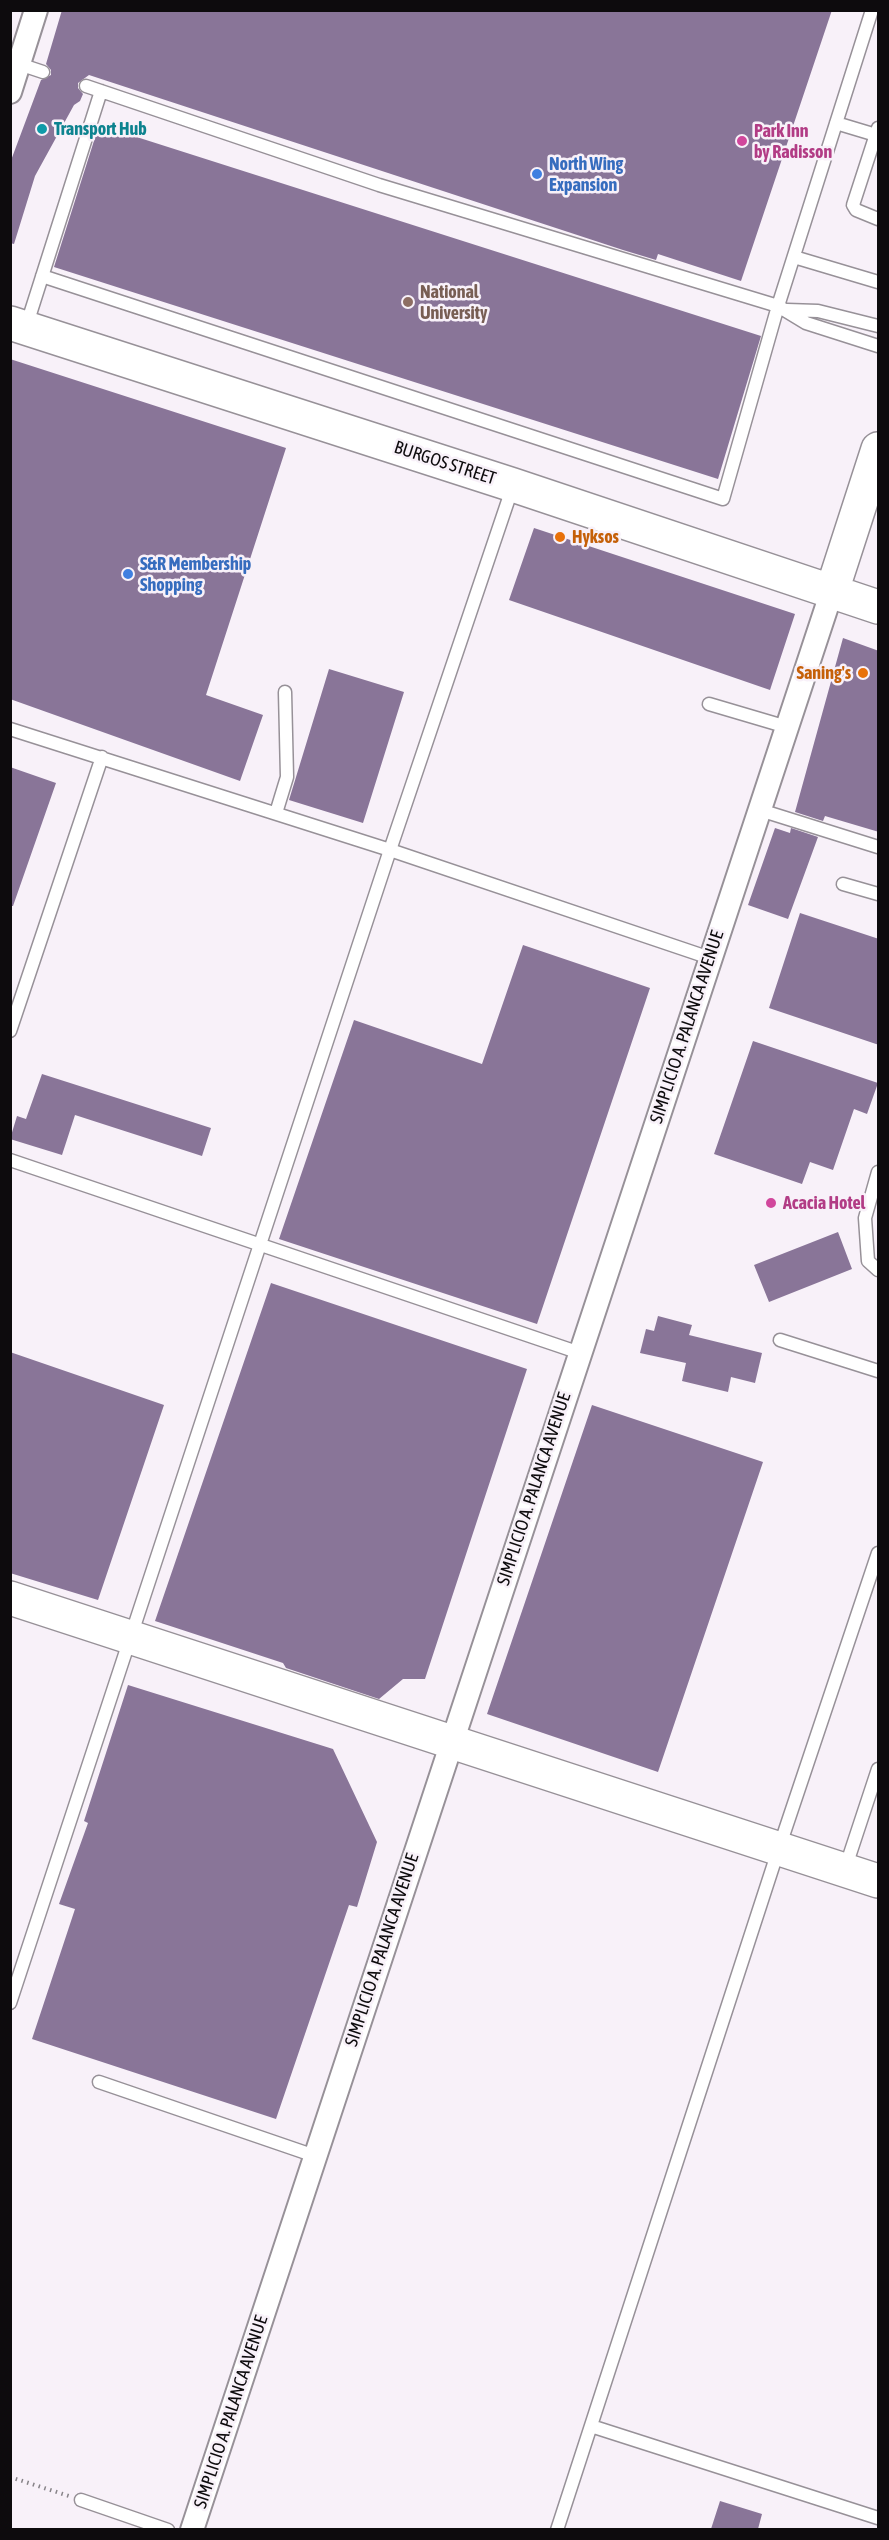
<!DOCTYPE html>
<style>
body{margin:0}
#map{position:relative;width:889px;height:2540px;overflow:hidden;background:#f8f1f9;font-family:"Asap Condensed",sans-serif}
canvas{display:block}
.frame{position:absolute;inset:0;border:12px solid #0d0b0d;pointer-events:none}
</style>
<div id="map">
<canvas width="889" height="2540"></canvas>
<div class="frame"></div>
</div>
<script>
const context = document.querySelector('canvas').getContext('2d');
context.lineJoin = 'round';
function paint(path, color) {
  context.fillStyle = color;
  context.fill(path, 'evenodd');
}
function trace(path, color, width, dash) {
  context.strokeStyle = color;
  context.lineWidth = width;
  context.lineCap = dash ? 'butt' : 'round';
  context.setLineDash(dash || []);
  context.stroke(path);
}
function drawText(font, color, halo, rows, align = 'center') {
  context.font = font + ' "Asap Condensed",sans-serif';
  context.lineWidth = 5;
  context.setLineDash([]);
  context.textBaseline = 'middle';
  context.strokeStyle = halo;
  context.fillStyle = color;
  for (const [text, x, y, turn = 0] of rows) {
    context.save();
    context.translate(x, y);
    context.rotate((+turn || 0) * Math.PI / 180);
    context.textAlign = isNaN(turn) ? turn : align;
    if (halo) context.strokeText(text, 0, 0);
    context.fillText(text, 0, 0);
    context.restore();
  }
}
paint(new Path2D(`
 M62,10H832L741,281L658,254L656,260L623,250L89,75L78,83V88L83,94L80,101L74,105L35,176L14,244L10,243V163L41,80L51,75V70L46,64Z
 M99,125L761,336L718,479L54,267Z
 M10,359L286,448L206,695L263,715L240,781L10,699Z
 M534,528L795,614L770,690L509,600Z
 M843,638L879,651V832L825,816L823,821L795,812Z
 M329,669L404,692L363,823L289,800Z
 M10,767L56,783L13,906H10Z
 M775,828L790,833L791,828L818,837L788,919L748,905Z
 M800,913L879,939V1045L769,1008Z
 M523,945L650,988L537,1324L279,1239L354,1020L482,1064Z
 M753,1041L878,1083L867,1114L854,1109L833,1170L810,1162L802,1184L714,1154Z
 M42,1074L211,1128L202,1156L75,1115L62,1155L10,1139L17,1116L26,1119Z
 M838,1232L852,1269L769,1302L754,1265Z
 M271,1283L527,1369L425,1679H403L379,1699L286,1668L283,1663L155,1621Z
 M658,1316L692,1325L689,1335L762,1353L755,1383L731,1377L728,1392L682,1381L686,1363L640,1353L646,1329L654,1331Z
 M10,1352L164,1405L98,1600L10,1573Z
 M592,1405L763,1462L658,1772L487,1714Z
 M128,1685L333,1749L377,1842L357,1907L349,1905L276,2119L32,2039L75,1909L59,1904L88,1823L84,1821Z
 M720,2501L762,2514L758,2529H711Z`), '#897598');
const lane = new Path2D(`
 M19,64L43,72
 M86,86L379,185L778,306L806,323L878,346
 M836,123L876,135
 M878,128L853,205L856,210L878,219
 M794,257L878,282
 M42,276L723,499L778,306L872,10
 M787,310L818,311L878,326
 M26,327L101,91
 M709,704L787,727
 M10,729L390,850L710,958
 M760,810L878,847
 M276,813L287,777L285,692
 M843,884L878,894
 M10,1031L102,757
 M10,1160L580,1353
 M878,1172L865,1218L868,1261L878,1270
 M780,1340L878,1371
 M845,1869L878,1769
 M10,2003L390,850L513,486
 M99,2082L315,2156
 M591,2426L878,2518
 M81,2500L168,2530
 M557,2530L779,1848L878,1553`);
const street = new Path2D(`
 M10,92L36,10
 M192,2530L832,591`);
const secondary = new Path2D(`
 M10,323L513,485L878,607
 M832,591L878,449
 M10,1598L878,1881`);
trace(lane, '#979198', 15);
trace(street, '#979198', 26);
trace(secondary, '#979198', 36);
trace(new Path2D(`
 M10,2477L69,2496`), '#878388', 4, [1.5, 4.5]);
trace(lane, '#fff', 12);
trace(street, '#fff', 22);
trace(secondary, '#fff', 33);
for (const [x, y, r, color] of [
 [42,129,6,"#0f9aa8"],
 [742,141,6,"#d1479c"],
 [537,174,6,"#3f7fe0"],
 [408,302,6,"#8d6e63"],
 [560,537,6,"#e8710a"],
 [128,574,6,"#3f7fe0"],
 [863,673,6,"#e8710a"],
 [771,1203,6,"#d1479c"]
]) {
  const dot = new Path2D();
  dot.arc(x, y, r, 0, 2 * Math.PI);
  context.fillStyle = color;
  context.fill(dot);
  trace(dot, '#f8f1f9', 2);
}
drawText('bold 18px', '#0d838f', '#f8f1f9', [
 ["Transport Hub",54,129]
], 'left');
drawText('bold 18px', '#b23c85', '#f8f1f9', [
 ["Park Inn",754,131],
 ["by Radisson",754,152],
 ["Acacia Hotel",783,1203]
], 'left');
drawText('bold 18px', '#366cbe', '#f8f1f9', [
 ["North Wing",549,164],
 ["Expansion",549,185],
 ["S&R Membership",140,564],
 ["Shopping",140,585]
], 'left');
drawText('bold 18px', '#785e54', '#f8f1f9', [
 ["National",420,292],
 ["University",420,313]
], 'left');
drawText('18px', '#0d0b0d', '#f8f1f9', [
 ["BURGOS STREET",445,463,18],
 ["SIMPLICIO A. PALANCA AVENUE",687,1027,-72],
 ["SIMPLICIO A. PALANCA AVENUE",534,1489,-72],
 ["SIMPLICIO A. PALANCA AVENUE",382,1950,-72],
 ["SIMPLICIO A. PALANCA AVENUE",231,2412,-72]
]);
drawText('bold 18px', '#c56008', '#f8f1f9', [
 ["Hyksos",572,537],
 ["Saning's",851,673,"right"]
], 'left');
</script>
